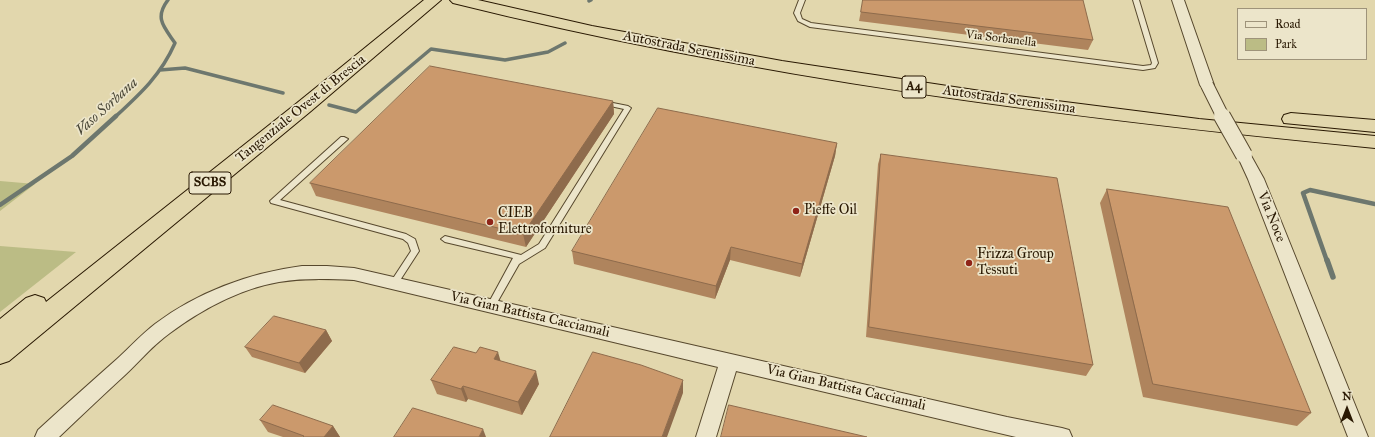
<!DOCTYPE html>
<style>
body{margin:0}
#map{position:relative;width:1375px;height:437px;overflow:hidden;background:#e2d7ad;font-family:"IM FELL Great Primer",serif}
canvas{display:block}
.legend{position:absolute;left:1237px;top:8px;width:130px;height:52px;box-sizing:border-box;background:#ece5ca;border:1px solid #9e937a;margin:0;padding:5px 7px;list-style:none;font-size:12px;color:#291802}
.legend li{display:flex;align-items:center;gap:8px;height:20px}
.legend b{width:20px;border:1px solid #9e937a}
.north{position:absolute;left:1327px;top:389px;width:40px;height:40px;-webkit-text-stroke:3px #ece5ca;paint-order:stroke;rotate:0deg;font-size:11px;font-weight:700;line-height:16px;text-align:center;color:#291802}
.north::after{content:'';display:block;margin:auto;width:14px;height:18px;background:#291802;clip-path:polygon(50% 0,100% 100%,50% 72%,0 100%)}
</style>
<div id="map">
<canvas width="1375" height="437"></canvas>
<ul class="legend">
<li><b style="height:5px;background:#ece5ca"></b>Road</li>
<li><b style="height:11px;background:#bbbc85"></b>Park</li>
</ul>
<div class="north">N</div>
</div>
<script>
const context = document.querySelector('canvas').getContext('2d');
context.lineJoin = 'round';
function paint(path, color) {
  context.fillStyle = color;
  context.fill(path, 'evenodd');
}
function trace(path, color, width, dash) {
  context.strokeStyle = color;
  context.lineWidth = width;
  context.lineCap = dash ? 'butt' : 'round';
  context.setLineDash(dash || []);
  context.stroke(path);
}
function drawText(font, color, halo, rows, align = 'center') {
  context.font = font + ' "IM FELL Great Primer",serif';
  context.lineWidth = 3.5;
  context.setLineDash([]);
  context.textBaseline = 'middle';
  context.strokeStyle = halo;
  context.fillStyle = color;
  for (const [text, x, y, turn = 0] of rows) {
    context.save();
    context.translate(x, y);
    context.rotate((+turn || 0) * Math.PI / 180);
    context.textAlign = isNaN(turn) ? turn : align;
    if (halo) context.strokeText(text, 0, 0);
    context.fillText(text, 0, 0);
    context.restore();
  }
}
paint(new Path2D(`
 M0,181L35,184L0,211Z
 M0,246L76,252L0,312Z`), '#bbbc85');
trace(new Path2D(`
 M589,1L591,0
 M160,70L185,68L283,93
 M329,105L356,112L431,49L505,60L548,52L565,43
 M115,117C140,94 161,75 175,43C164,27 154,18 168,0`), '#6d776e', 3.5);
trace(new Path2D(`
 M0,205L72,156L116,116
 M1327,261L1303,193L1310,190L1375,204`), '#6d776e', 4.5);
trace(new Path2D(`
 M1327,260L1333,277`), '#6d776e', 5.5);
const lane = new Path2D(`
 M799,0H805L800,13L802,19L811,23L1143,66L1151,65L1152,63L1133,0H1139L1158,63L1155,68L1143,70L810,27L798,21L794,13Z
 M603,101L628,106L631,108L545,248L519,264L494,308L491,309L488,308L487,306L513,258L445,242L441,239L445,236L521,255L539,244L624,109L601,104L600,103Z
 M341,137H344L348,139L280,200L406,234L415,239L419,251L397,285H391L390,283L411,251L408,243L403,239L271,203L270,201Z`);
const street = new Path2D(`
 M1172,0H1184L1214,85L1212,88H1202L1200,85Z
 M1244,150L1249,152L1264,179L1368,437H1348L1248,179L1237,155L1239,152Z
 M302,266H327L354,268L1007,417L1062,428L1069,430L1072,437H1016L736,371L716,437H696L718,367L354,280C328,279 304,278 279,282C239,289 201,310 170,333C153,345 140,361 125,375C103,395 81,416 59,437H35L38,430C64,406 91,382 117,359C130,347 142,334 155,324C198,292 249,273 302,266Z`);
const highway = new Path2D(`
 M424,0H441L311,111L9,361L0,364V319L26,298L35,295L44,298L46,302L297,103Z
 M450,0H478L592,26L782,61L994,93L1199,119L1375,136V148C1065,118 755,78 453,3Z
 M1291,113L1375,120V132L1284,123L1282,119L1284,115Z`);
trace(lane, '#57482d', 2);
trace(street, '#57482d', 2);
trace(highway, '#291802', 2);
paint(lane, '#ece5ca');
paint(street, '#ece5ca');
paint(highway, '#e2d7ad');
const streetBridgeFar1 = new Path2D(`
 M1207,85L1223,117`);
const streetBridge = new Path2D(`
 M1222,116L1244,155`);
trace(streetBridgeFar1, '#57482d', 14, []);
trace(streetBridge, '#57482d', 18, []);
trace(streetBridgeFar1, '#ece5ca', 12);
trace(streetBridge, '#ece5ca', 16);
paint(new Path2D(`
 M863,0L1093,40L1088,50L859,21Z
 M613,101L614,114L526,247L316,196L310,183Z
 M837,143L835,156L800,277L730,260L715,299L574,264L572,251Z
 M881,154L1093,365L1086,376L866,337L878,164Z
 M1107,189L1311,413L1297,426L1143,397L1100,203Z
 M326,330L332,341L305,373L252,357L245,347Z
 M501,361L539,384L522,415L468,399L466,402L437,394L431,380Z
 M260,420L333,426L340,437H283L268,432Z`), '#af845d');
paint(new Path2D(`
 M613,101L614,114L526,247L523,234Z
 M837,143L835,156L800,277L802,264Z
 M731,247L730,260L715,299L716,286Z
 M326,330L332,341L305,373L299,363Z
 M498,352L502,366L494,359Z
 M536,371L539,384L522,415L518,402Z
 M683,380V393L667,437H662Z
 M463,386L468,399L466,402L461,389Z
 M333,426L340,437H324Z
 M483,429L486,437H479Z`), '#8e6b4c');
const building = new Path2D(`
 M863,0H1083L1093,40L861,12Z
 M430,66L613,101L523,234L310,183Z
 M658,108L837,143L802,264L731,247L716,286L572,251Z
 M881,154L1057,178L1093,365L869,327Z
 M1107,189L1228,207L1311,413L1153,384Z
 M274,316L326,330L299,363L245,347Z
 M454,347L476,353L480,347L498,352L494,359L536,371L518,402L463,386L461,389L431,380Z
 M593,352L641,365L683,380L662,437H550Z
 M273,405L333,426L324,437H303L304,436L260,420Z
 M729,405L867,437H721Z
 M413,408L483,429L479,437H394Z`);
paint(building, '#cb996c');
trace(building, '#8e6b4c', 1);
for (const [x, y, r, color] of [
 [796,211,4,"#8f2418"],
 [490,222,4,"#8f2418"],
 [969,263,4,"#8f2418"]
]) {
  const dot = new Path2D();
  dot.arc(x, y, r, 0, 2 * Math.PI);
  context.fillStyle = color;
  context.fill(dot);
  trace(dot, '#ece5ca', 1.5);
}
drawText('12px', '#291802', '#ece5ca', [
 ["Via Sorbanella",1001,39,7]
]);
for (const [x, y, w] of [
 [914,87,24],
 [210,183,42]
]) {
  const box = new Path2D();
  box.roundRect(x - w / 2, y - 11, w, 22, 3);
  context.fillStyle = '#ece5ca';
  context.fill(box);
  trace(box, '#291802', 1);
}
drawText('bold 13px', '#291802', null, [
 ["A4",914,87],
 ["SCBS",210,183]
]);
drawText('14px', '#291802', '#ece5ca', [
 ["Autostrada Serenissima",689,49,11],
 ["Autostrada Serenissima",1009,100,8],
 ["Tangenziale Ovest di Brescia",301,109,-39],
 ["Via Noce",1271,217,68],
 ["Via Gian Battista Cacciamali",530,315,13],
 ["Via Gian Battista Cacciamali",846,388,13]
]);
drawText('14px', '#291802', '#ece5ca', [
 ["Pieffe Oil",804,211],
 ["CIEB",498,214],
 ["Elettroforniture",498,230],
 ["Frizza Group",977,255],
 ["Tessuti",977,271]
], 'left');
drawText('italic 15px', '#4b4838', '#ece5ca', [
 ["Vaso Sorbana",107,107,-42]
]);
</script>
